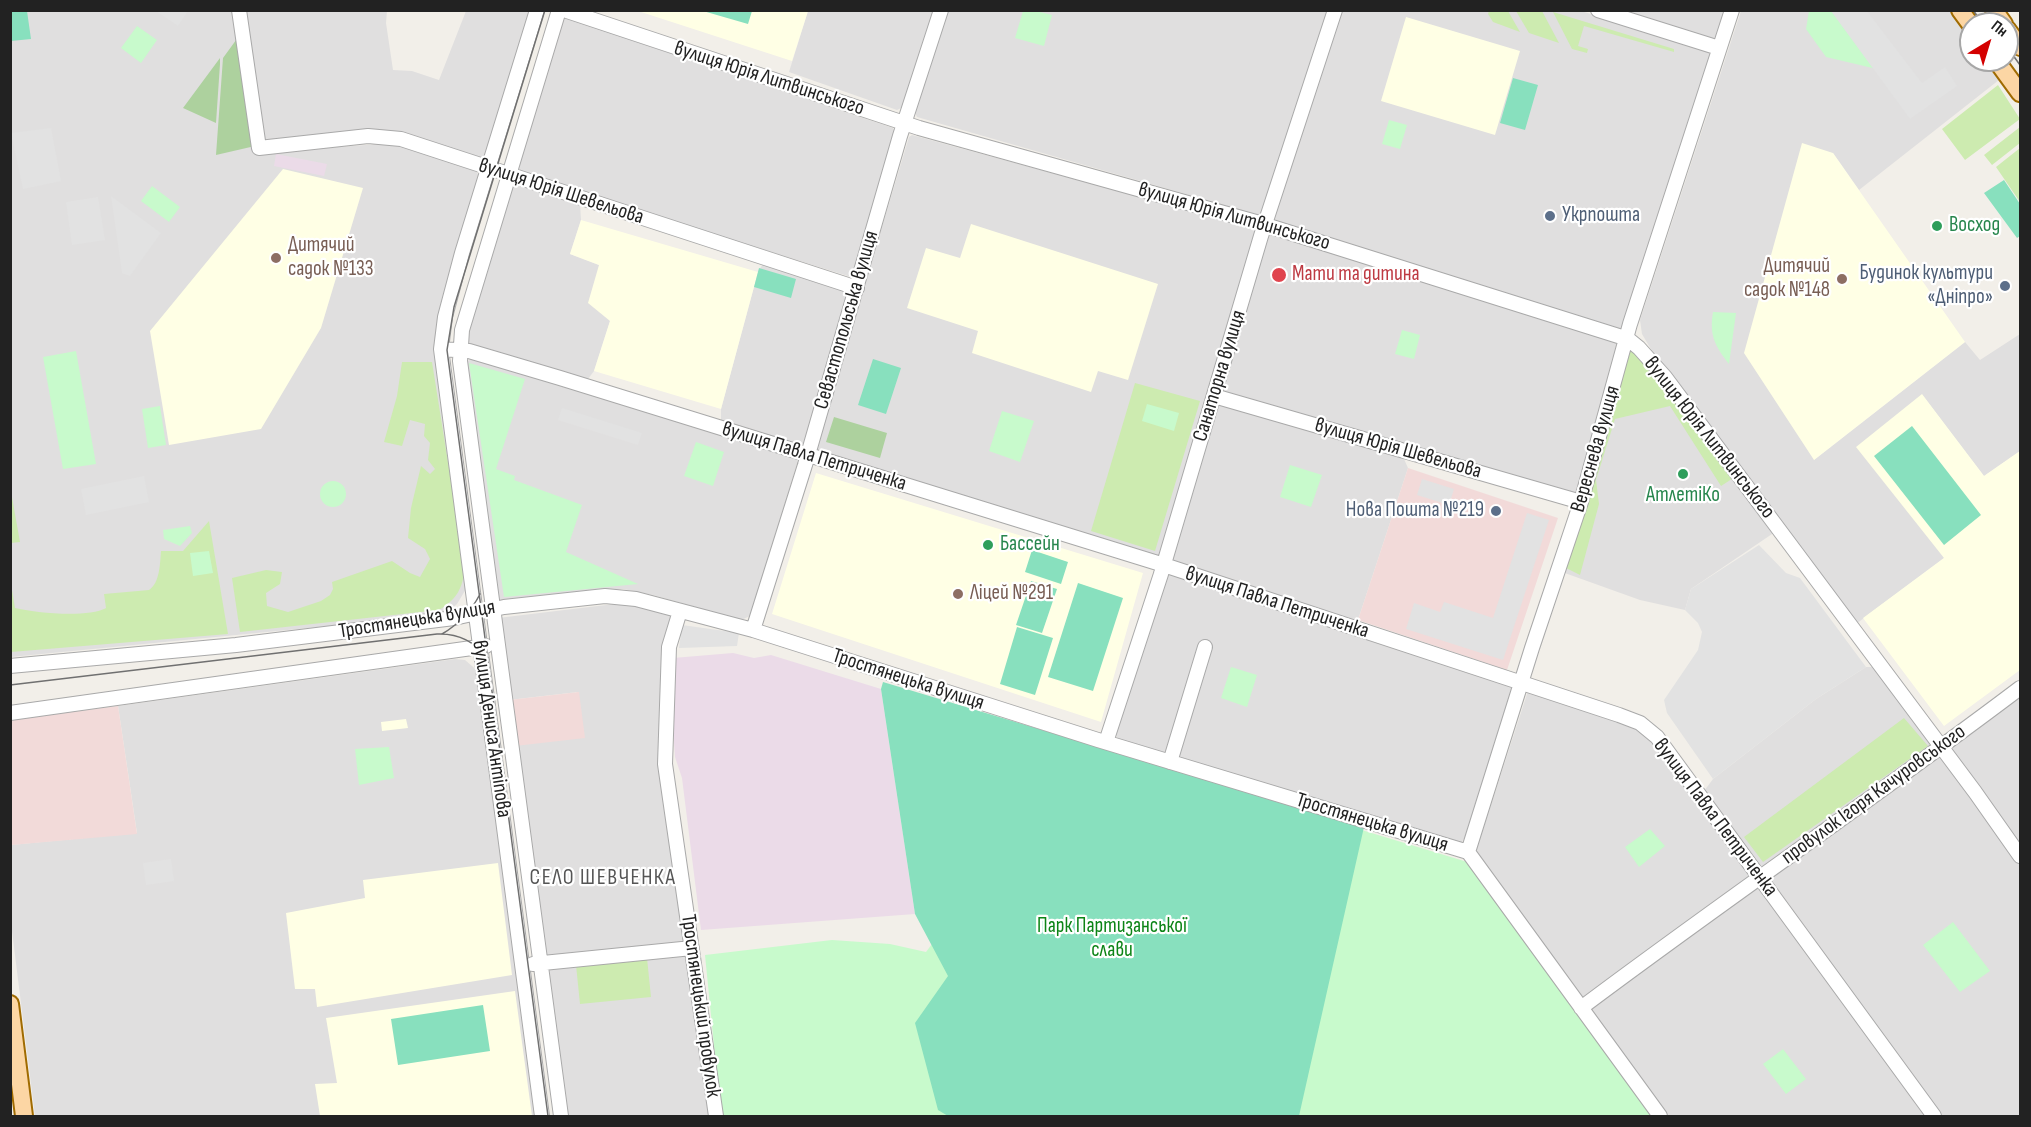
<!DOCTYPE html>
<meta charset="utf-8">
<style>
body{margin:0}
#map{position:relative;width:2031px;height:1127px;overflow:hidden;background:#f2efe9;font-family:"Sofia Sans Condensed",sans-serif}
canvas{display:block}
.frame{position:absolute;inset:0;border:12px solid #222;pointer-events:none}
.north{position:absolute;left:1959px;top:12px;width:60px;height:60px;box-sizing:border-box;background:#fff;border:2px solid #a7a7a7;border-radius:50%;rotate:38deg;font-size:16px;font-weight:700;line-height:24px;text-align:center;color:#222}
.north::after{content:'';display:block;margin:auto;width:21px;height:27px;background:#d40000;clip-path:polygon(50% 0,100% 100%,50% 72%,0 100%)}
</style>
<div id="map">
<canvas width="2031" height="1127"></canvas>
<div class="frame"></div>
<div class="north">Пн</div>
</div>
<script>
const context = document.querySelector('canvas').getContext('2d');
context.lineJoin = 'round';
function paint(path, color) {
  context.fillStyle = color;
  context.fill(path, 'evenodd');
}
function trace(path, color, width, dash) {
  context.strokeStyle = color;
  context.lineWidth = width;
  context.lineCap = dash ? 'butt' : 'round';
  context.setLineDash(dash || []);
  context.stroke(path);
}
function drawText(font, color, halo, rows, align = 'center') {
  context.font = font + ' "Sofia Sans Condensed",sans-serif';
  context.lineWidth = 4.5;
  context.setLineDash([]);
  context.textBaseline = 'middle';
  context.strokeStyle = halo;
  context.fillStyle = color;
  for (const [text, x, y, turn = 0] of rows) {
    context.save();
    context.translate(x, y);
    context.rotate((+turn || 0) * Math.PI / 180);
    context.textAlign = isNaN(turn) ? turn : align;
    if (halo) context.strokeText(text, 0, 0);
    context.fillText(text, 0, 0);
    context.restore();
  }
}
paint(new Path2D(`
 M521,10L531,13L485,161L407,135L267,143L260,137L245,11H387L386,23L393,70L412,71L439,80L466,11Z
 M11,11H236L255,153L393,143L417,149L477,172L480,180L435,342L466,589L457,604L449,611L441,615L11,657Z
 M808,11H934L903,107L897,110L789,72Z
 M947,11H1330L1262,216L917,117L914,110Z
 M1339,11H1581L1711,50L1713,54L1625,326L1621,329L1277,222L1274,217Z
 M1619,11H1727L1719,34L1714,39Z
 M1741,11H1955L1971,32V60H1992L2004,76L1859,190L1833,153L1814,460L1965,342L1980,360L2020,334V451L1984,476L1922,395L1944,558L1856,624L1658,361L1642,334L1640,320Z
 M566,18L893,128L895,132L856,274L851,277L519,173L516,168L561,23Z
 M912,135L1258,229L1161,557L818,451L816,446L909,137Z
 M515,183L580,204L581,220L570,254L599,265L610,321L594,371L588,379L473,346L466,341L467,331L511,185Z
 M1272,234L1618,341L1620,345L1578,494L1572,496L1225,392L1223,385L1268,235Z
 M764,262L847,289L850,294L805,443L798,448L721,421V409L758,272Z
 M1637,356L1775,532L1691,589L1685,610L1640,600L1562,572L1627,364Z
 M471,358L796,457L798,461L750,616L741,620L653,595L623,589L505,602L499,600L465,364Z
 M1221,402L1404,459L1408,468L1358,620L1353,622L1172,562L1170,559L1217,406Z
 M1171,572L1513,684L1515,688L1467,833L1462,842L1455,843L1118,739L1116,735L1167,574Z
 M631,602L673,612L661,755L711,1116H568L515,746L578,692L509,700L498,618Z
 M455,659L465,660L479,672L539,1116H35L11,923L10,845L137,833L118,706Z
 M1866,667H1874L1930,743V748L1764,866H1761L1704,791L1713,779L1816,699Z
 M1528,691L1641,729L1654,742L1752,877L1585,999L1579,998L1477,856V848Z
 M2020,692V845L1952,749V744Z
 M1938,755L1943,756L2020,866V1116H1942L1769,878Z
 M1757,885L1930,1116H1663L1590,1015L1591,1008Z`), '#e0dfdf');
paint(new Path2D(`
 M1408,468L1558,518L1507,670L1358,620Z
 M579,692L585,738L515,746L509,700Z
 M118,706L137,834L11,845V720Z`), '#f2dad9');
paint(new Path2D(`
 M276,154L327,164L324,176L274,166Z
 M733,653L754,658L771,655L881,689L915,914L701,930L682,778L675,757L671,699L673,658Z`), '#ebdbe8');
paint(new Path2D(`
 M638,11H808L792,61Z
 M1406,17L1520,51L1495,135L1381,101Z
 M1802,143L1833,153L1965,342L1814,460L1744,353Z
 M283,169L363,188L321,328L261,429L169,445L150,331Z
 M581,220L758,272L721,409L594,371L610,321L588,303L599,265L570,254Z
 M971,224L1158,284L1128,380L1098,371L1091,392L972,353L978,331L907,308L926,248L960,258Z
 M1922,394L1984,476L2020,451V670L1944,726L1863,618L1944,558L1856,447Z
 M816,473L1143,573L1101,722L772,614Z
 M406,719L408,728L382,731L381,722Z
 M498,863L512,975L317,1007L315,989H295L286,913L365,898L363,880Z
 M515,991L532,1116H320L315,1084L337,1083L326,1018Z`), '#ffffe5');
paint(new Path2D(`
 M1489,11H1508L1520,32L1493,22L1488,14Z
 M1516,11H1542L1559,43L1529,33Z
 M1553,12L1674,49V52L1584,26L1578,46L1588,49L1587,53L1572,49Z
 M1998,85L2020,119L1965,160L1942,129Z
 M2020,127V143L1992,165L1984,155Z
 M2020,148V202L1996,167Z
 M1628,339L1738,475L1721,486L1670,406L1615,419L1596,480L1599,504L1580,575L1560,565Z
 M402,362H432L465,569C462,589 457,599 439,610L240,632L232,578L266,570L282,572L280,584L266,593L267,606L288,612L321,601L330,595L333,589L332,582L392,561L410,573L420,577L430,559L425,549L408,538L411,508L421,466L430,474L435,469L428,460L430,443L424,436L425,424L410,420L402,446L384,442L397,396Z
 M1135,383L1200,401L1155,551L1091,531Z
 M10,486L20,542L11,543H10Z
 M209,521L228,634L11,652L10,578L15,608C35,613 88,618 106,608L104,594L149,590C160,583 160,563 161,551H183Z
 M1904,718L1928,746L1763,862L1744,837Z
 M647,958L651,997L580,1004L576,965Z`), '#cdebb0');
paint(new Path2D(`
 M239,36L255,146L216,155L223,58Z
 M220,58V64L216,123L183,108Z
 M834,417L887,433L880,458L826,442Z`), '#add19e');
paint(new Path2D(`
 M1023,11H1036L1052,15L1044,46L1015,38Z
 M1809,11H1833L1881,70L1826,57L1806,29Z
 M137,26L157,40L141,63L121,48Z
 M1389,120L1407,125L1400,149L1382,144Z
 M152,186L180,207L169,222L141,201Z
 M1713,312L1736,313L1729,364C1715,346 1709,335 1713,312Z
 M1402,330L1420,335L1414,359L1395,354Z
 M76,351L96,464L63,469L43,357Z
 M469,363L525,379L496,469L515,476L514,480L582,505L566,552L638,584L504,597Z
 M1147,404L1179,413L1174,431L1142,421Z
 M160,406L166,445L148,448L142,409Z
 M1002,411L1034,421L1020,462L989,451Z
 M696,442L724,452L713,486L684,476Z
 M1290,465L1322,475L1311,507L1280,497Z
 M320 494a13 13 0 1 1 26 0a13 13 0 1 1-26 0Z
 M190,526L192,533L180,546L164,539L163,530Z
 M209,551L213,573L193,576L190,553Z
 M1231,667L1257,675L1247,707L1221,698Z
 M892,688L1474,864L1652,1116H721L705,955L832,940L890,944L926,952L932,944Z
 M389,747L394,778L359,785L355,749Z
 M1650,829L1665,846L1639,867L1625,847Z
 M1953,922L1990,971L1960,992L1923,945Z
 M1783,1049L1806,1079L1786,1094L1763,1064Z`), '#c8facc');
paint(new Path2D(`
 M10,11H27L31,39L11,41Z
 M703,11H752L748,24Z
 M1513,78L1538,85L1525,130L1500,123Z
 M2004,180L2020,204V236L2017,238L1984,193Z
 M759,268L796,279L791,298L754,287Z
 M873,359L901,368L886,414L858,405Z
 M1912,426L1981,515L1944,545L1874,456Z
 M1032,550L1068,562L1061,584L1025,572Z
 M1031,581L1057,589L1042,633L1016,625Z
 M1078,583L1123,598L1093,691L1048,677Z
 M1017,627L1053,638L1035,695L1000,684Z
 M883,682L1364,827L1299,1116H948L938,1110L915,1023L948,976L915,914L881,689Z
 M483,1005L490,1051L398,1065L391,1019Z`), '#88e0be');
paint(new Path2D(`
 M156,11H188L178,26Z
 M1831,11H1867L1922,83L1945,67L1957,86L1910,119Z
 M51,128L61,181L23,189L11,133Z
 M111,196L161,233L130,276L122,273Z
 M98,197L105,240L72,245L66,202Z
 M562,408L642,433L638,445L558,420Z
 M144,476L149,502L86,515L81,489Z
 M1422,479L1454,489L1449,505L1417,495Z
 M1527,513L1549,520L1503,660L1406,629L1414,603L1440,612L1444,602L1493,618Z
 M1759,545L1786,573L1800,578L1866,667L1816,699L1713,779L1667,713L1664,700L1698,650L1702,632L1698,623L1685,610L1691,589Z
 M682,625L739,633L737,646L679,648Z
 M171,859L174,881L146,885L143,863Z`), '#e2e2e2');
const minor = new Path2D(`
 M239,10L259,148L368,136L401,139L857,288
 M537,10L462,253L445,317L441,349L542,1116
 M559,10L462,330L460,361L561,1116
 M564,10L919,128L1256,222L1628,339L1639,348L1665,377L1975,792L2020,856
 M1598,10L1719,48
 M441,349L469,351L560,378L1164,565L1619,715L1640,723L1657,737L1934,1116
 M1214,396L1581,502
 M680,611L669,647L665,764L716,1116
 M753,630L805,465L900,136L941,10
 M10,666L236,645L454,618L504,607L605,596L636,599L753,630L1098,740L1468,852L1660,1116
 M10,713L486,646
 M1106,742L1161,574L1261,236L1335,10
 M1170,762L1205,647
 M1468,852L1532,648L1581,502L1630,324L1732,10
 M533,964L692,948
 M1581,1008C1726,899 1876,797 2020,688`);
const major = new Path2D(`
 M1960,10L1971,25
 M1994,10L2004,24
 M2007,29L2020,47
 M1996,60L2020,93
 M10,1004L24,1116`);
trace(minor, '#a9a9a9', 16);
trace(major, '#a06b00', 20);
trace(minor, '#fff', 14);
trace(major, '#fcd6a4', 16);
trace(new Path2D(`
 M545,10L454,307L447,350L548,1116
 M1973,10L1983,24
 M2007,47L2020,65
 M442,634C459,624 471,612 480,594
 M10,685L437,634C458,633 475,642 488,658`), '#707070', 1.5);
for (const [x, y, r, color] of [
 [1550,216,6,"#5c6f8a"],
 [1937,226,6,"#2e9e5b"],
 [276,258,6,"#8d6e63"],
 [1279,275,8,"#e0444e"],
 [1842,279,6,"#8d6e63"],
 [2005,286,6,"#5c6f8a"],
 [1683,474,6,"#2e9e5b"],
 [1496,511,6,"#5c6f8a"],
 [988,545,6,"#2e9e5b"],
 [958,594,6,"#8d6e63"]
]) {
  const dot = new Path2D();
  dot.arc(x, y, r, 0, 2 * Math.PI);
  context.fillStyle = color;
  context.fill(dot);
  trace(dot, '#fff', 2);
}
drawText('21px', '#222', '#fff', [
 ["вулиця Юрія Литвинського",769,79,18],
 ["вулиця Юрія Шевельова",561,192,18],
 ["вулиця Юрія Литвинського",1234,217,16],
 ["Севастопольська вулиця",847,320,-74],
 ["Санаторна вулиця",1220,376,-73],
 ["вулиця Юрія Литвинського",1709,438,52],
 ["вулиця Юрія Шевельова",1398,449,16],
 ["Вереснева вулиця",1596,449,-74],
 ["вулиця Павла Петриченка",814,457,17],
 ["вулиця Павла Петриченка",1277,603,18],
 ["Тростянецька вулиця",417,620,-9],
 ["Тростянецька вулиця",908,680,18],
 ["вулиця Дениса Антіпова",491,729,82],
 ["провулок Ігоря Качуровського",1874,795,-36],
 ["вулиця Павла Петриченка",1715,818,53],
 ["Тростянецька вулиця",1372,823,17],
 ["Тростянецький провулок",700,1006,82]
]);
drawText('21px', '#4e5e75', '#fff', [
 ["Укрпошта",1562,216,"left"],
 ["Будинок культури",1993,274],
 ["«Дніпро»",1993,298],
 ["Нова Пошта №219",1484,511]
], 'right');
drawText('21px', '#27864d', '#fff', [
 ["Восход",1949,226],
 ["АтлетіКо",1683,496,"center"],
 ["Бассейн",1000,545]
], 'left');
drawText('21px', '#785e54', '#fff', [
 ["Дитячий",288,246],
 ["садок №133",288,270],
 ["Дитячий",1830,267,"right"],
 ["садок №148",1830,291,"right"],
 ["Ліцей №291",970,594]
], 'left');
drawText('21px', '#be3a42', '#fff', [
 ["Мати та дитина",1292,275]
], 'left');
drawText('21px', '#0c8416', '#fff', [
 ["Парк Партизанської",1112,927],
 ["слави",1112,951]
]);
context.letterSpacing = '1.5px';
drawText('22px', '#555', '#fff', [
 ["СЕЛО ШЕВЧЕНКА",603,878]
]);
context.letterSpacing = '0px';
</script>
